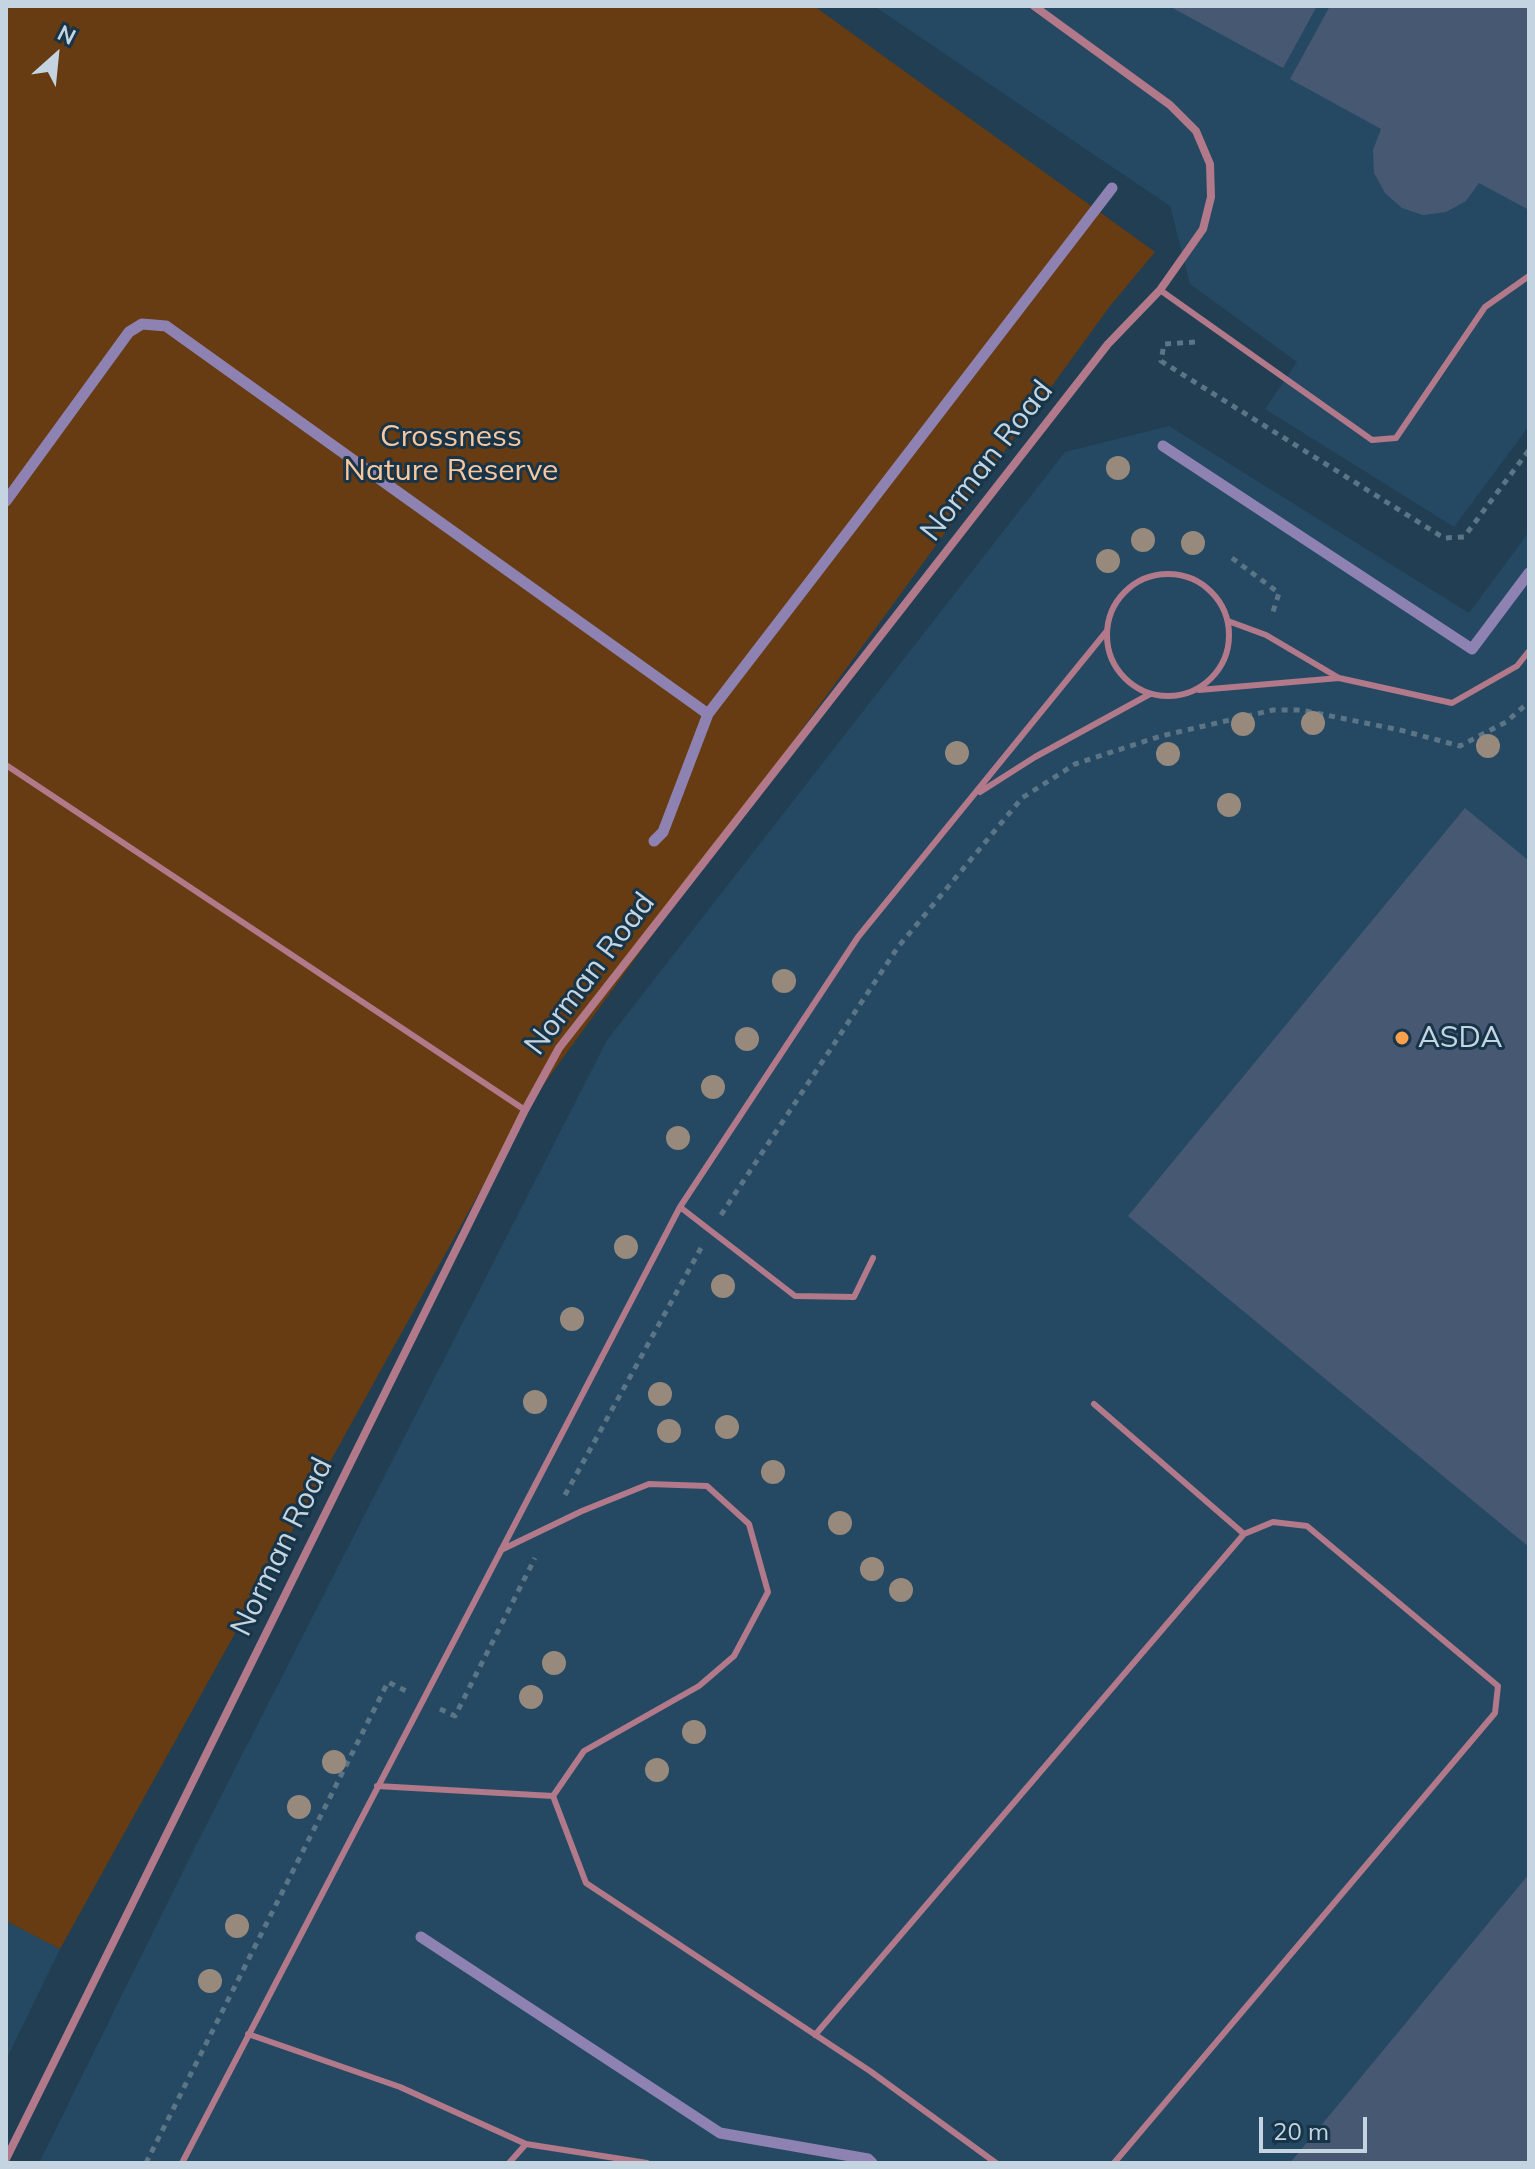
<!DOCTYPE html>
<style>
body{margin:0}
#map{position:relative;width:1535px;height:2169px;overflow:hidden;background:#213e53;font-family:Mulish,sans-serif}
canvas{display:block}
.frame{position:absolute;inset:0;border:8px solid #c4d5e1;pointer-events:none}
.north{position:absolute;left:16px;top:16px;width:80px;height:80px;-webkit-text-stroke:6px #173448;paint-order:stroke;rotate:27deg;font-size:22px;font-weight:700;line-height:32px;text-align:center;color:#c4d5e1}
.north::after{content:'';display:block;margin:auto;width:28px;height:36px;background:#c4d5e1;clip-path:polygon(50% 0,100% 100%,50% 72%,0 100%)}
.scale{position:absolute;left:1259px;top:2117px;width:108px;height:36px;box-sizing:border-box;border:4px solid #c4d5e1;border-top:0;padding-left:10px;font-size:24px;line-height:28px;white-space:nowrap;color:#c4d5e1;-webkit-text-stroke:6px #173448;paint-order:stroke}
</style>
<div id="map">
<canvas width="1535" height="2169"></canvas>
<div class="frame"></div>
<div class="north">N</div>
<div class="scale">20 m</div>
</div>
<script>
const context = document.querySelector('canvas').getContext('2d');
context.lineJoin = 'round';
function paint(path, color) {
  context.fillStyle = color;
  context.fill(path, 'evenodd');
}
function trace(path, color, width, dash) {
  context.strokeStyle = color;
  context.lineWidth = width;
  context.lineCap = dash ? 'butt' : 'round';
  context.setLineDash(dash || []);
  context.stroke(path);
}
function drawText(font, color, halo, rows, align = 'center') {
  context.font = font + ' Mulish,sans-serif';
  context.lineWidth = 6;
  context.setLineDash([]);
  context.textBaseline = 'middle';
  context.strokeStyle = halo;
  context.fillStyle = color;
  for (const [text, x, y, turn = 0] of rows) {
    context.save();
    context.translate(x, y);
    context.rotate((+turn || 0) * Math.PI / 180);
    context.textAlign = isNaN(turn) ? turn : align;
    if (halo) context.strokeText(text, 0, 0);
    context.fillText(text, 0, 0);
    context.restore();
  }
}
paint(new Path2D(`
 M874,6H1529V426L1454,527L1265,409L1297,362L1190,284L1170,206Z
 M1169,426L1469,613L1529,532V2163H39L196,1845L607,1040L1065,452Z
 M6,1921L60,1949L6,2060Z`), '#254962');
paint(new Path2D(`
 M6,6H814L1155,252L1110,306L525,1110L60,1949L6,1921Z`), '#673c12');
trace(new Path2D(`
 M1163,446L1472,649L1529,573
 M6,501L129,332L142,324L166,326L708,714
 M654,841L663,832L708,714L1112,188
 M421,1937L720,2133L868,2159L872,2163`), '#8e82b2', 11);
paint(new Path2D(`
 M1169,6H1317L1283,68Z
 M1330,6H1529V210L1479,183L1466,201L1446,212L1423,215L1402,208L1385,193L1374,173L1373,150L1381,129L1290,79Z
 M1465,808L1529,861V1547L1128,1216Z
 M1529,1874V2163H1290Z`), '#475873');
trace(new Path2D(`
 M1195,342L1164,344L1161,361L1444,538L1464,537L1529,450
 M1232,558L1279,593L1272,615
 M721,1215L898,947L1022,798L1075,764L1161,736L1273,710H1301L1400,730L1460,746L1506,722L1529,702
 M565,1495L701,1248
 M440,1709L455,1716L535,1558
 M146,2163L388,1682L406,1691`), '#5c7586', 5, [6, 6]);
trace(new Path2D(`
 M1160,290L1372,440L1396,438L1485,307L1529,276
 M1107 635a61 61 0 1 1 122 0a61 61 0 1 1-122 0Z
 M1228,621L1266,635L1339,678L1452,703L1517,666L1529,651
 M1199,690L1339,678
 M6,765L525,1110
 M980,792L1035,757L1150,694
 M680,1207L795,1296L854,1297L873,1258
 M1094,1404L1244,1534
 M501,1550L582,1511L649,1484L707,1486L749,1524L768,1592L734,1656L699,1686L584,1751L553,1796
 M377,1786L553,1796
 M553,1796L586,1883L870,2071L996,2163
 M248,2034L400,2087L526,2144L647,2163
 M815,2035L1244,1534L1273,1522L1307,1526L1498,1686L1495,1713L1114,2163
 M182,2163L680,1207L858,937L1106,632
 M509,2163L526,2144`), '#b17989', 6);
trace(new Path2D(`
 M6,2159L525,1110L559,1048L1108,344L1160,290L1203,229L1211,197L1210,164L1196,131L1170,105L1034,6`), '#b17989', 8);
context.fillStyle = '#98897d';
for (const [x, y] of [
 [1118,468],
 [1143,540],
 [1193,543],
 [1108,561],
 [1313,723],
 [1243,724],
 [1488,746],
 [957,753],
 [1168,754],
 [1229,805],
 [784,981],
 [747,1039],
 [713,1087],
 [678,1138],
 [626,1247],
 [723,1286],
 [572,1319],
 [660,1394],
 [535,1402],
 [727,1427],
 [669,1431],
 [773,1472],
 [840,1523],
 [872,1569],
 [901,1590],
 [554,1663],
 [531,1697],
 [694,1732],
 [334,1762],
 [657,1770],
 [299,1807],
 [237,1926],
 [210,1981]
]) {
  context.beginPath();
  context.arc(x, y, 12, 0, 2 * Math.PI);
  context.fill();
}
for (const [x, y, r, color] of [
 [1402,1038,8,"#f9a04d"]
]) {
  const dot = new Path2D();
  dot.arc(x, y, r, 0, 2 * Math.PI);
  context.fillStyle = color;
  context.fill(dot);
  trace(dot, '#173448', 3);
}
drawText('30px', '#f9c79f', '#173448', [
 ["Crossness",451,437],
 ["Nature Reserve",451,471]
]);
drawText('30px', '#c4d5e1', '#173448', [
 ["Norman Road",987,461,-52],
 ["Norman Road",590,974,-53],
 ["Norman Road",282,1547,-64]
]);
drawText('30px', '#c4d5e1', '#173448', [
 ["ASDA",1418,1038]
], 'left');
</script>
